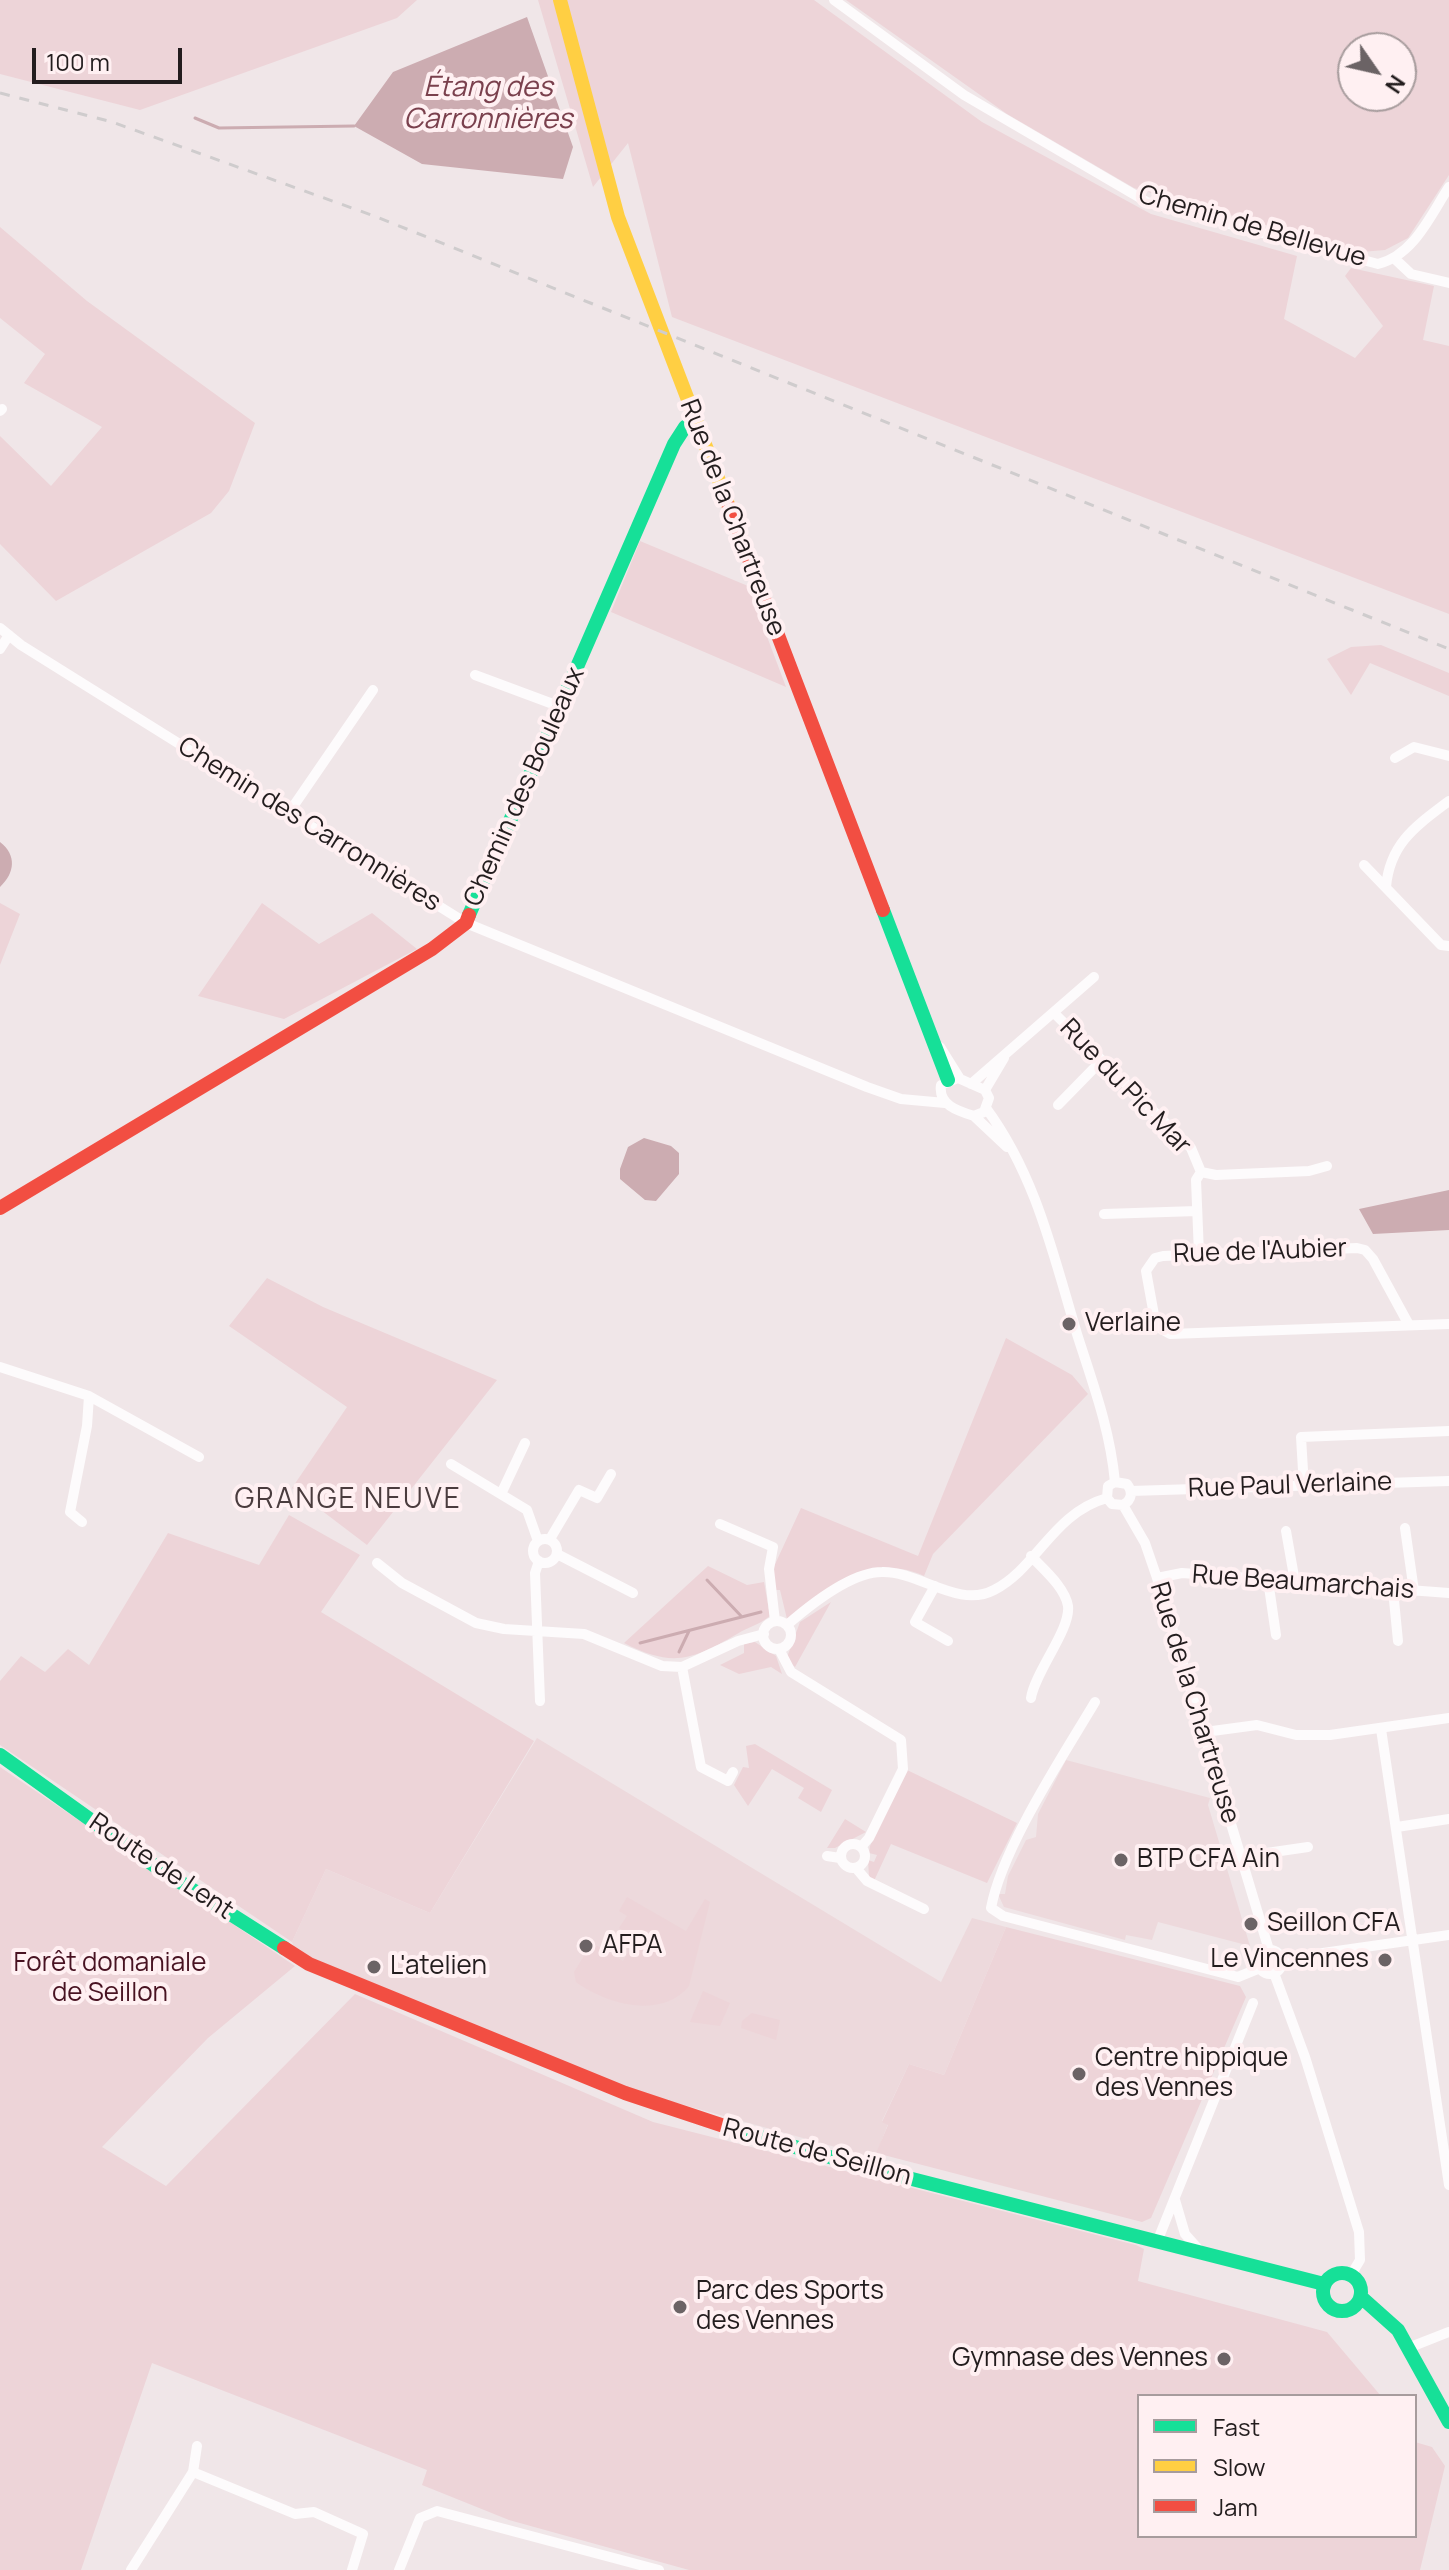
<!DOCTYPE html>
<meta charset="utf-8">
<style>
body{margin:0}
#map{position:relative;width:1449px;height:2570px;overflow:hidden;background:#f0e6e8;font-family:Manrope,sans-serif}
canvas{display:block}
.legend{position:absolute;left:1137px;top:2394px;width:280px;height:144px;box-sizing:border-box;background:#fff0f2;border:2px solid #a79c9d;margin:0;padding:10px 14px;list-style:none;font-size:24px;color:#231d1e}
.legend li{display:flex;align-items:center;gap:16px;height:40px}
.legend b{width:40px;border:2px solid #a79c9d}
.north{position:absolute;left:1337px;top:32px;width:80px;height:80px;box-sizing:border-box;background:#fff0f2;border:2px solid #a79c9d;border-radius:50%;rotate:124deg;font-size:22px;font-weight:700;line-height:32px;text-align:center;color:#231d1e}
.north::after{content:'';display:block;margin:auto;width:28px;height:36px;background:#6b6365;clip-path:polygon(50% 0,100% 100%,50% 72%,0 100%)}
.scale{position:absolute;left:32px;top:48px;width:150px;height:36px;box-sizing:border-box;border:4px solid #231d1e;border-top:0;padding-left:10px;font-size:24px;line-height:28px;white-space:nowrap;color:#231d1e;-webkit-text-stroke:6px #fff0f2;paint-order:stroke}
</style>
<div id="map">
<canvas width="1449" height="2570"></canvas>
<ul class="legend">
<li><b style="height:10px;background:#16e098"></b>Fast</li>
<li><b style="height:10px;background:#ffcf43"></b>Slow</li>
<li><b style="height:10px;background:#f24e42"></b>Jam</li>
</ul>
<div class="north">N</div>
<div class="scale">100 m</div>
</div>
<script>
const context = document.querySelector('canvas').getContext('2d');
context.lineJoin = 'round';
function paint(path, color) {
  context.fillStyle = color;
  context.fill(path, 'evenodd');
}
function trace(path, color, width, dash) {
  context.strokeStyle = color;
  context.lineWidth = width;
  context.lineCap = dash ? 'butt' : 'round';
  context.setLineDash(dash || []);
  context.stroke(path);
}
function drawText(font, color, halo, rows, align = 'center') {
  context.font = font + ' Manrope,sans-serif';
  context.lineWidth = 8;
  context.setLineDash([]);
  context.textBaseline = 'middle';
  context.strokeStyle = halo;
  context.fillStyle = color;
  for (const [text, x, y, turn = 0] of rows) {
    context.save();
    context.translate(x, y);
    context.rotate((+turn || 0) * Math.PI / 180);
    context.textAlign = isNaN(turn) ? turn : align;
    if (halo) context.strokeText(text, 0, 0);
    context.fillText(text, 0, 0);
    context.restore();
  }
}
paint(new Path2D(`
 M537,1738L941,1982L972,1918L1006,1927L944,2075L909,2064L882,2121L888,2124L875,2158L637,2092L295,1951L292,1942L326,1869L430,1913Z
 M1066,1760L1210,1798L1208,1805L1250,1946L1158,1922L1152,1940L1126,1935L1125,1940L1004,1907L998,1894H1005L1008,1876L1026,1840L1036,1837L1038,1814Z`), '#edd9dc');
paint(new Path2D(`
 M0,0H417L397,18L140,110L0,74Z
 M538,0H814L982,122L1151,214L1297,256L1284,319L1355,358L1383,326L1345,276L1351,268L1434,286L1423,340L1449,346V614L672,317L628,143L593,187Z
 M846,0H1449V175L1408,238L1385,250L1361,252L1134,188L1007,114ZM1353,48H1401V96H1353Z
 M0,227L87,301L255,423L229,491L211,513L56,601L0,544V436L51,486L102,427L24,383L45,354L0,318Z
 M640,541L748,586L786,687L611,612Z
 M1381,645L1449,673V696L1370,663L1351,695L1327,659L1351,647Z
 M0,903L20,914L0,965Z
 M262,903L319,944L372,913L417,949L284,1019L198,996Z
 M267,1278L323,1307L497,1380L367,1545L292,1488L347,1407L229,1326Z
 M1006,1338L1072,1375L1088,1394L933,1554L924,1576C871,1551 831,1592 787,1619L780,1590H773L771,1573L801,1508L918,1556Z
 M289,1515L360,1555L321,1612L534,1741L430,1913L326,1869L292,1942L0,1745V1681L21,1656L45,1672L68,1649L89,1665L168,1533L259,1565Z
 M708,1566L747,1585L764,1582L770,1616C757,1626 750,1626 737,1634C692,1660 673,1668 624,1643Z
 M831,1602L795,1667L786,1660L800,1622Z
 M755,1642L776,1656L782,1674L771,1667L739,1674L720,1665L744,1653V1644Z
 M755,1744L832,1790L821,1812L798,1798L804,1788L772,1769L748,1806L734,1785L743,1767L749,1768L746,1746Z
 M0,1767L295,1966L208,2038L102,2147L166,2186L355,1994L653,2122L1136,2245L1144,2249L1138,2281L1327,2332L1381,2396H1139V2536H1415V2442L1432,2447L1445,2466L1420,2570H689L509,2520L422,2485L427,2470L152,2363L81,2570H0Z
 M907,1770L1017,1823L987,1883L891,1844L874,1881L869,1877L868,1860L874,1862L877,1855L869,1853L870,1846Z
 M845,1819L866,1832L835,1848H827Z
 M627,1897L686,1931L705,1899L710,1902L689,1986C661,2020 606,2004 576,1982L574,1972L592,1943L623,1961L637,1939L619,1928L627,1916L619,1911Z
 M1006,1927L1240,1986L1246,1997L1151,2218L1142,2222L876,2153L888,2125L882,2122L909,2064L944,2075Z
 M703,1991L730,2003L720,2026L690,2022Z
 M752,2013L780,2020L776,2040L741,2028L742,2021Z`), '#edd4d8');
paint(new Path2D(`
 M527,17L573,147L563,179L422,164L354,126L393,72Z
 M0,842C17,855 15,873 0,887Z
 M644,1138L671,1146L679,1153V1174L656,1201L645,1200L620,1179V1169L628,1147Z
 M1449,1190V1230L1373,1234L1359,1209Z`), '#ccacb1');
trace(new Path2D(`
 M195,118L219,128L354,126
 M707,1580L742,1617
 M640,1643L761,1612
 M679,1652L689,1631`), '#ccacb1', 3);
trace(new Path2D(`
 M834,0L964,95L1147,202L1378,264C1414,255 1430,216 1449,187
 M1395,259L1411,274L1449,283
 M0,411L2,409
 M0,628L21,645L466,923L867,1087L901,1099L945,1103
 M0,649L9,635
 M475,675L561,707
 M1395,758L1414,747L1449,756
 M288,814L373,690
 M1364,865L1441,945L1449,946
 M1386,887C1390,843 1416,826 1449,801
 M1054,1013L1191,1148L1201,1172L1196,1180L1199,1254
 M940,1047L960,1079
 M958,1078L985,1090L989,1098L984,1112L974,1116C958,1111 938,1105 941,1085Z
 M971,1084L1094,977
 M985,1090L1004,1058
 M1058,1105L1102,1060
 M986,1108C1036,1176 1053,1254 1077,1334C1093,1384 1110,1429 1115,1482
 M974,1116L1007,1147
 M1201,1172L1216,1175L1309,1171L1327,1166
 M1104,1214L1197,1211
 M1409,1325L1373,1259L1365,1250L1357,1248L1163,1256L1155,1258L1146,1271L1156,1326L1170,1334L1449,1324
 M0,1367L89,1396L199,1457
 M451,1464L527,1510L538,1541
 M1115,1482L1108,1486L1107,1498L1112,1504L1123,1505
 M1115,1482L1127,1484C1133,1492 1132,1500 1123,1505
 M1304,1487L1301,1437L1449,1431
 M1131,1491L1449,1481
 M501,1494L525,1443
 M1123,1505L1145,1543L1157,1578L1269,1950
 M82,1522L70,1512L87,1426L89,1396
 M720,1524L773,1547L769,1569L775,1621
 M1405,1528L1414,1591
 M1286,1531L1295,1582
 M550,1539L579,1490L597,1498L611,1474
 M533 1551a12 12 0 1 1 24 0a12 12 0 1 1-24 0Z
 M557,1554L633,1593
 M539,1561L535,1573L540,1701
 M377,1563L402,1583L476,1623L504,1629L584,1634L662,1666L682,1667L738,1641L764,1634
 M1157,1578L1182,1573L1449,1593
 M1268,1580L1276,1635
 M935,1586L915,1622L948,1641
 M1393,1590L1398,1641
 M763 1635a14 14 0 1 1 28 0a14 14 0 1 1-28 0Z
 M787,1625C810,1605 851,1572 882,1572C919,1571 958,1609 994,1590C1037,1568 1053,1513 1107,1498
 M779,1649L791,1672L901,1740L903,1769L869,1838L861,1847
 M682,1667L701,1767L728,1781L733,1772
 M1031,1698C1035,1672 1071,1629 1068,1606C1065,1587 1043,1569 1031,1556
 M1095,1702C1063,1756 1002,1848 991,1908L1003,1916L1238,1977L1260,1968
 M1381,1729L1449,2185
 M1205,1732L1257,1725L1296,1735H1330L1449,1718
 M1397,1827L1449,1819
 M841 1856a12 12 0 1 1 24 0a12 12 0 1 1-24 0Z
 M827,1856L840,1858
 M1239,1857L1308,1847
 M856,1868L867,1881L924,1909
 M1258 1962a12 12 0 1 1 24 0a12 12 0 1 1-24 0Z
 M1281,1959L1449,1935
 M1274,1973L1305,2057L1359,2232L1360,2260L1351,2275
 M1175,2200L1185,2234L1201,2252
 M1157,2242L1253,2003
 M1408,2348L1449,2332
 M193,2472L197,2446
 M131,2570L193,2472L295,2514L314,2512L363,2534L352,2570
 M399,2570L420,2518L437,2511L659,2570`), '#fdfbfc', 10);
trace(new Path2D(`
 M883,910L948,1080
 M469,915L674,444L685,427L695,420
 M0,1755L155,1866L284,1948
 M736,2130L861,2166L1324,2284
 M1323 2292a19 19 0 1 1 38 0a19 19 0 1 1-38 0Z
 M1361,2297L1398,2330L1449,2422`), '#16e098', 14);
trace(new Path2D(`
 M560,0L618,217L729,507`), '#ffcf43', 14);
trace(new Path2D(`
 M729,507L883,910
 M0,1208L432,949L466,923L469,915
 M284,1948L309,1964L625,2093L736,2130`), '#f24e42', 14);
trace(new Path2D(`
 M0,93L112,122L377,217L1449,649`), '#cfcccd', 3, [10, 10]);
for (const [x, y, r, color] of [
 [1069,1324,8,"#6b6365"],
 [1121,1860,8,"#6b6365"],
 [1251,1924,8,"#6b6365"],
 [586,1946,8,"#6b6365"],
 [1385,1960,8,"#6b6365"],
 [374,1967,8,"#6b6365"],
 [1079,2074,8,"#6b6365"],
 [680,2307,8,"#6b6365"],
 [1224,2359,8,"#6b6365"]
]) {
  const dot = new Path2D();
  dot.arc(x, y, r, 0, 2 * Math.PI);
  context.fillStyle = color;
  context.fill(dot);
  trace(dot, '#fff0f2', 3);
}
drawText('26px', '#231d1e', '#fff0f2', [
 ["Chemin de Bellevue",1252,227,16],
 ["Rue de la Chartreuse",732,518,69],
 ["Chemin des Bouleaux",525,787,-66],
 ["Chemin des Carronnières",309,825,32],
 ["Rue du Pic Mar",1125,1087,46],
 ["Rue de l'Aubier",1260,1252,-2],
 ["Rue Paul Verlaine",1290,1486,-2],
 ["Rue Beaumarchais",1303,1583,4],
 ["Rue de la Chartreuse",1194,1703,73],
 ["Route de Lent",161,1867,34],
 ["Route de Seillon",817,2153,15]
]);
drawText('26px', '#231d1e', '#fff0f2', [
 ["Verlaine",1085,1324],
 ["BTP CFA Ain",1137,1860],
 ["Seillon CFA",1267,1924],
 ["AFPA",602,1946],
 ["Le Vincennes",1369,1960,"right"],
 ["L'atelien",390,1967],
 ["Centre hippique",1095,2059],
 ["des Vennes",1095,2089],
 ["Parc des Sports",696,2292],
 ["des Vennes",696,2322],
 ["Gymnase des Vennes",1208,2359,"right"]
], 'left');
drawText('26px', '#481322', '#fff0f2', [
 ["Forêt domaniale",110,1964],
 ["de Seillon",110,1994]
]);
drawText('italic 28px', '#7a404d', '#fff0f2', [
 ["Étang des",488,88],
 ["Carronnières",488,120]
]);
context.letterSpacing = '2px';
drawText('28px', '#4a3c3e', '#fff0f2', [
 ["GRANGE NEUVE",348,1500]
]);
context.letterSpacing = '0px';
</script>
